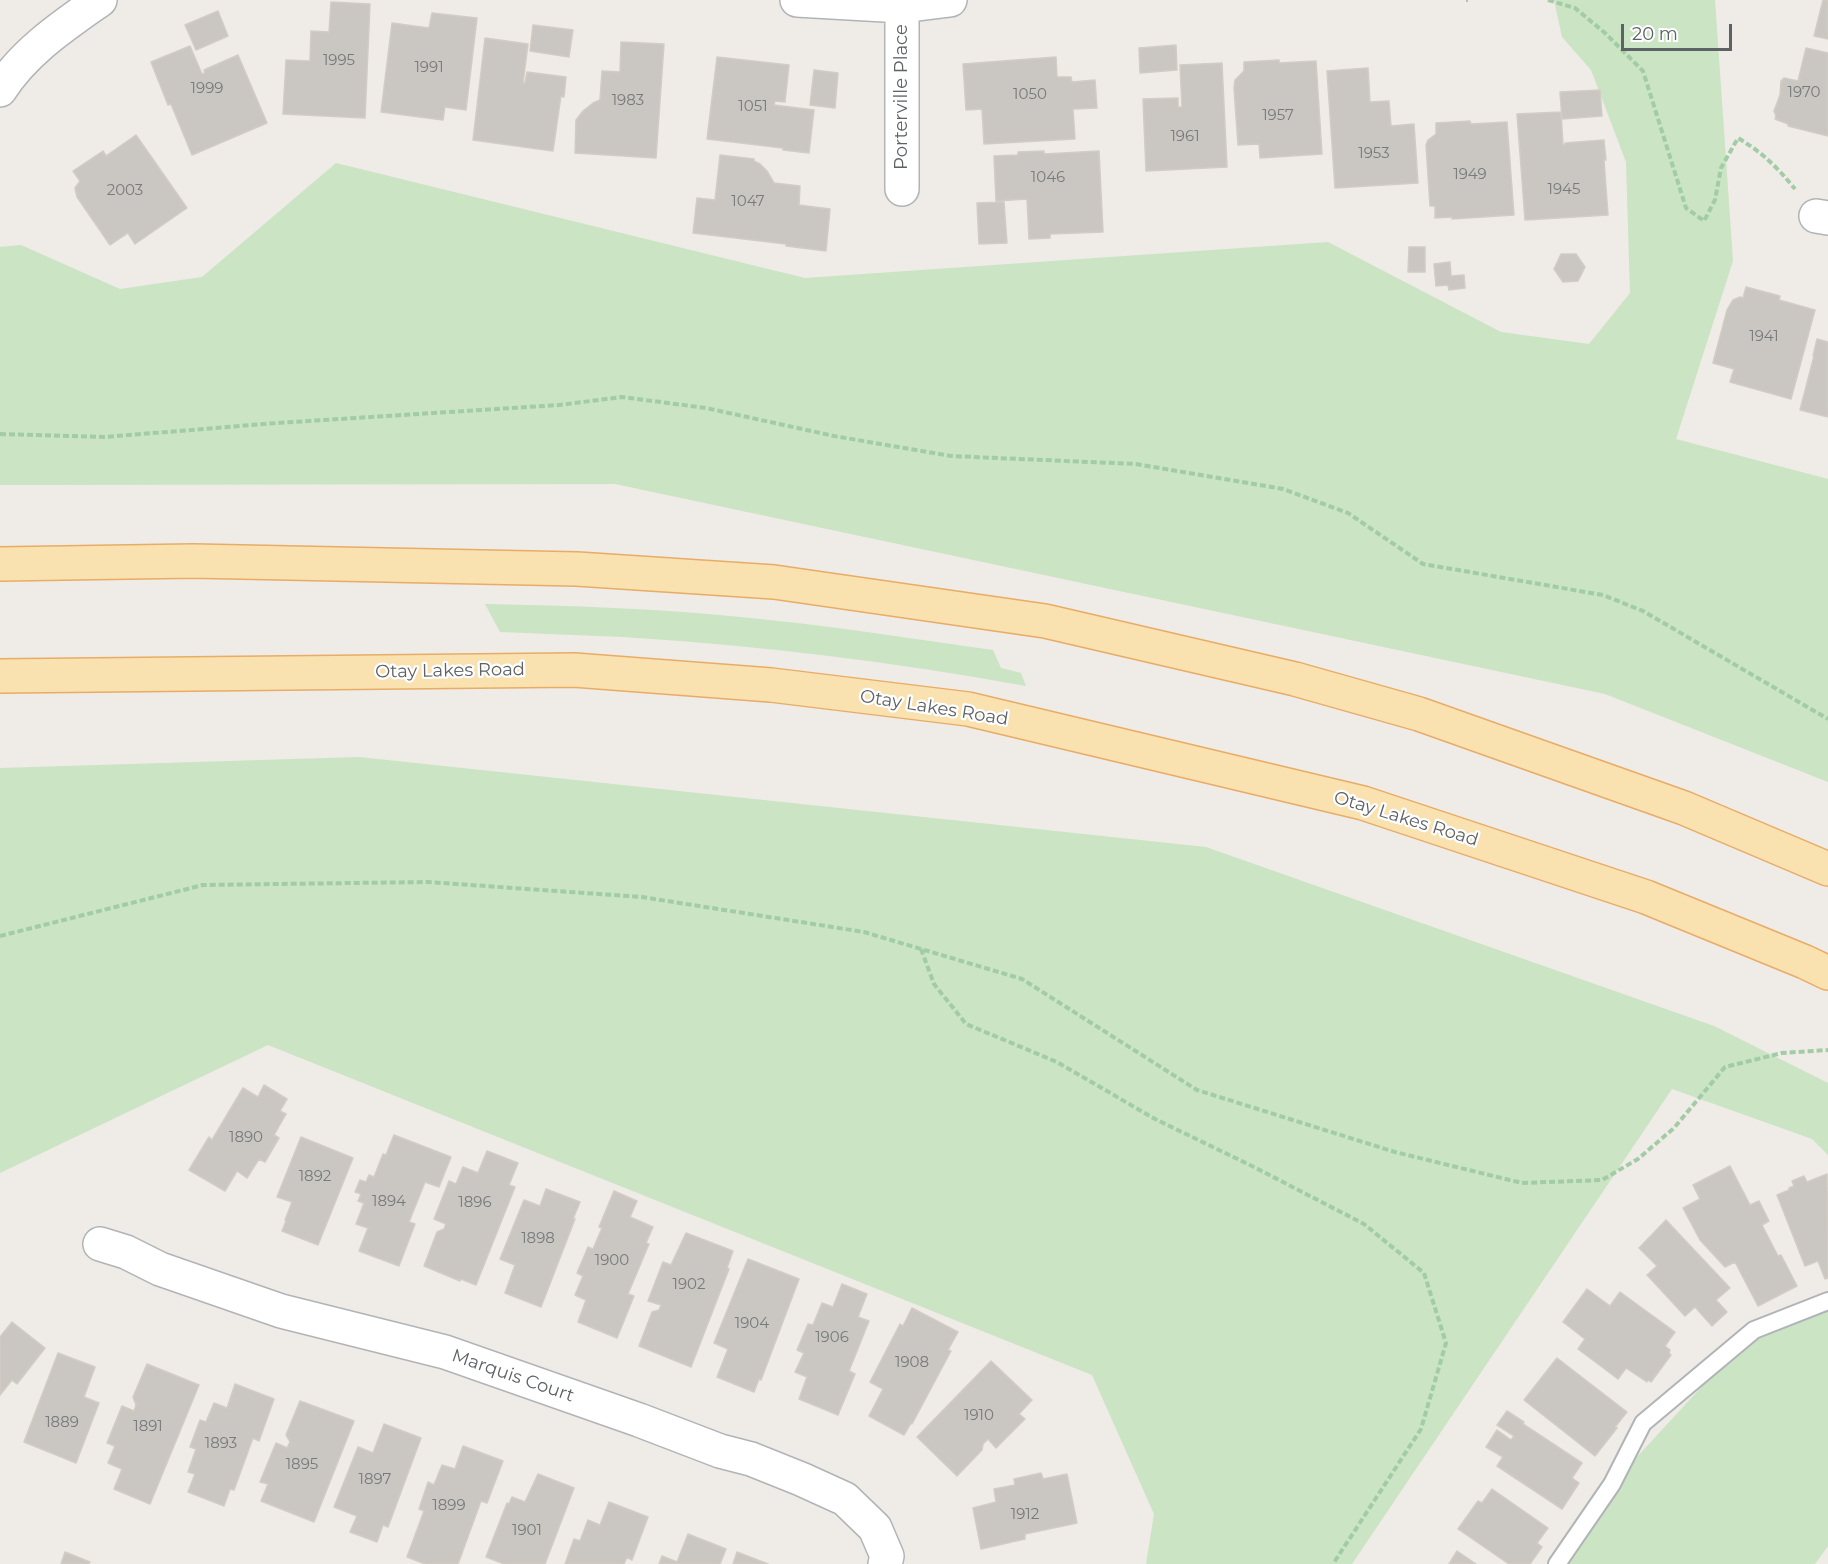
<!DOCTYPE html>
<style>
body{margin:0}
#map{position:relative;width:1828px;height:1564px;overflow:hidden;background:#efebe6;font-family:Montserrat,sans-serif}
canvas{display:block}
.scale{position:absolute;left:1621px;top:24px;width:111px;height:27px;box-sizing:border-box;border:3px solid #5d6265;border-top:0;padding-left:8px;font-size:18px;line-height:21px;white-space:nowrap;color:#5d6265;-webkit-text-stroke:4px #fff;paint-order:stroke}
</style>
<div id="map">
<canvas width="1828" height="1564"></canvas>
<div class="scale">20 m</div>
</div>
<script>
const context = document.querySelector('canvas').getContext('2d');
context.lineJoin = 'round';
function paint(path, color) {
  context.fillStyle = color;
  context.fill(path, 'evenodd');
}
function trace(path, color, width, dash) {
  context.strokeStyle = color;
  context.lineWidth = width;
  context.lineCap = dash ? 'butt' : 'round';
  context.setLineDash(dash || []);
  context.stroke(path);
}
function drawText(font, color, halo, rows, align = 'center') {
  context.font = font + ' Montserrat,sans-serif';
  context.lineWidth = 4.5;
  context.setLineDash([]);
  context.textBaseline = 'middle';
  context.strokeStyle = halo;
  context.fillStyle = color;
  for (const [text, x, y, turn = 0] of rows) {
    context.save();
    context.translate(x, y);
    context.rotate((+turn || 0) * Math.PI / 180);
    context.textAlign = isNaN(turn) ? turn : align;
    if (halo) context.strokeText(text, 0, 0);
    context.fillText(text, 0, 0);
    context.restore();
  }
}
paint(new Path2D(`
 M1554,0H1715L1733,261L1676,439L1828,479V782L1605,694L615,484L0,485V247L21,245L120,289L202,277L336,163L805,278L1328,242L1501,332L1589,344L1630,293L1626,162L1591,70L1562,37Z
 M485,604C570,606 655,608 740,617C825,625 909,638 993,650L1001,668L1021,673L1026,686C893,662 758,645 623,637C582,635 541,634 500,632Z
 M359,757L1206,847L1714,1026L1828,1083V1155L1812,1139L1672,1089L1352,1564H1146L1154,1514L1092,1375L268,1045L0,1173V768Z
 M1828,1311V1546L1815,1564H1557L1612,1484L1754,1330Z`), '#cae4c4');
const building = new Path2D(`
 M1823,0H1828V39L1814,36Z
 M331,2L370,4L365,118L283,114L286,60L310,61L311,31L329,32Z
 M218,11L228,36L196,50L185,25Z
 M432,13L477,18L466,110L445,107L443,120L381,112L392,23L429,28Z
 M533,25L573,30L569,57L530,51Z
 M485,38L528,44L523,83H525L527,72L566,77L564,97L561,96L553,151L473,140Z
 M621,42L664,44L656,158L575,153L576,120L583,111L593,103L600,100L602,71L620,72Z
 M1176,45L1177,70L1140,73L1139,48Z
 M190,46L202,74L205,73L204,70L238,55L267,123L192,155L171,104L168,105L151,62Z
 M1806,48L1828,53V136L1788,126V124L1775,119L1776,116L1774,111L1780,95L1781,81L1784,78L1798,81Z
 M717,57L789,65L785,102L775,101L774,105L814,110L809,153L783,150V148L707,139Z
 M1056,57L1057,77H1071L1072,82L1095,80L1097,108L1073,109L1075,139L984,144L982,109L966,110L963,64Z
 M1279,60V63L1316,61L1322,154L1260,158L1259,144L1238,145L1234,88L1235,80L1244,71V62Z
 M1222,63L1227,167L1146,171L1143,99L1178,98V107H1182L1180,65Z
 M1368,68L1370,102L1389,101L1391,126L1414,124L1418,183L1335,188L1327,71Z
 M814,70L838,73L835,108L810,105Z
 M1600,90L1602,116L1562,119L1560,92Z
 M1561,112L1563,145H1565V143L1604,140L1606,160H1604L1608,215L1525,220L1517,114Z
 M1470,121L1471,124L1507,122L1514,215L1452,219V217L1435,218V206H1430L1426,145L1428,140L1436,134V123Z
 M136,135L187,208L135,244L128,233L110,245L77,197L75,188L80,181L73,171L103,151L106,156Z
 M1044,151V154L1099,151L1103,232L1050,234V238L1029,239L1027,199L996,201L994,156L1018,155V152Z
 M720,155L754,159V161L760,164L767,171L774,183L800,186L799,205L830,209L826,251L786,246V244L693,233L697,198L715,200Z
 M1004,202L1007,243L979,244L977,203Z
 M1409,247H1425V272H1408Z
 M1561,254H1576L1585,267L1578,281L1563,282L1554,269Z
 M1450,262L1451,276L1464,275L1465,288L1449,290L1448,285L1436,286L1434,264Z
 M1746,287L1780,296L1779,300L1815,310L1791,399L1730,382L1734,369L1713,363L1727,310L1733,300L1740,297L1743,298Z
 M1817,339L1828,342V417L1800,410L1814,356H1813Z
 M264,1085L287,1099L280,1111L286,1114L274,1135L279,1138L265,1162L259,1159L247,1178L237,1171L225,1191L189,1170L209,1137L212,1140L243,1088L258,1097Z
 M394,1135L451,1157L439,1187L425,1182L409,1222L415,1224L399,1266L359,1251L368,1228L356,1224L364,1203L358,1201L361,1194L355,1192L360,1180L366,1182L369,1175L374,1177L383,1154L386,1155Z
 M301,1137L353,1158L318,1245L282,1231L286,1221L285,1220L292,1202L277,1197Z
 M487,1151L518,1163L509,1185L515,1187L476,1285L461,1279L460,1281L424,1266L437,1232L444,1229L446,1224L434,1219L449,1181L456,1184L463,1167L478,1173Z
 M1730,1166L1750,1205L1759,1201L1769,1221L1762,1225L1778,1256L1781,1255L1797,1286L1758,1306L1735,1262L1725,1267L1700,1240L1683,1208L1700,1199L1693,1185Z
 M1827,1174L1828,1278L1825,1279L1818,1261L1805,1266L1777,1195L1789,1190V1188L1794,1186L1792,1181L1804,1176L1807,1182Z
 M546,1189L580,1202L573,1219H575L541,1307L505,1293L515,1265L500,1259L524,1200L540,1206Z
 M614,1191L637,1201L630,1217L653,1227L646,1243L649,1244L628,1294L634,1296L617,1338L578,1322L586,1300L575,1295L583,1276L577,1273L588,1247L593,1249L602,1228L599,1227Z
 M1666,1220L1730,1288L1716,1300L1727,1312L1712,1326L1695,1307L1685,1316L1647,1275L1657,1266L1639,1248Z
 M686,1233L733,1251L727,1268L729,1269L691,1367L639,1346L652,1312L659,1310L661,1305L648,1301L663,1262L671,1265Z
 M748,1259L799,1279L761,1380L759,1379L754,1392L717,1377L728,1349L714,1343Z
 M842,1284L867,1294L858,1317L869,1321L849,1371L855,1374L838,1415L799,1399L807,1377L795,1372L804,1353L797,1350L808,1324L813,1325L822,1303L833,1307Z
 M1587,1289L1610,1306L1620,1292L1675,1332L1665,1346L1670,1350L1669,1353L1671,1355L1651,1382L1648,1380L1647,1382L1626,1368L1618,1379L1578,1349L1585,1339L1563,1322Z
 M912,1308L958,1332L948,1350L951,1351L912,1424L911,1423L904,1435L869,1416L883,1389L870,1382L900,1324L903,1326Z
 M12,1322L45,1348L17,1384L12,1380L0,1395V1337Z
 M58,1353L95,1367L84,1397L99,1403L76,1463L24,1442Z
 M1557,1358L1627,1412L1615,1427L1617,1428L1595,1456L1524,1400Z
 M991,1361L1032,1400L1019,1414L1025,1419L996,1448L988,1439L983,1444L982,1450L957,1476L917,1437Z
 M147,1364L199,1385L150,1504L114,1489L122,1469L108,1463L115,1446L107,1443L122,1406L134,1411L136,1405L133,1397Z
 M235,1384L274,1399L259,1441L253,1438L234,1490L230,1489L224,1506L188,1492L195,1474L188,1472L196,1449L190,1447L200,1420L206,1422L214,1403L227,1408Z
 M300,1401L354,1421L314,1522L261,1501L268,1484L260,1482L276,1443L287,1448L290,1442L286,1435Z
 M1507,1411L1524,1422L1523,1424L1582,1463L1572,1478L1579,1483L1562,1509L1497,1466L1503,1457L1486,1447L1497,1430L1511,1440L1514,1436L1497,1425Z
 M384,1424L421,1438L388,1527L383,1525L377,1542L350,1532L357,1516L334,1507L358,1447L373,1453Z
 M463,1446L503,1461L487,1503L481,1501L458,1564H425L407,1557L424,1511L419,1509L428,1482L434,1485L442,1465L455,1469Z
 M1041,1473L1043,1479L1067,1474L1077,1523L1025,1534V1539L981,1549L973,1508L996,1502L994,1489L1015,1485L1014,1479Z
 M538,1474L574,1488L545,1564H504L486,1557L507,1503L509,1504L512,1497L525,1502Z
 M1492,1489L1548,1528L1537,1543L1542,1547L1530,1564H1509L1458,1529L1478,1501L1482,1503Z
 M609,1502L648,1517L632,1560L627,1557L624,1564H565L574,1539L580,1541L588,1520L600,1525Z
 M688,1534L726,1549L720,1564H659L662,1556L677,1562Z
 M1457,1551L1476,1564H1449Z
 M65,1552L90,1562L89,1564H61Z
 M737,1552L768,1564H733Z`);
paint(building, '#cac6c2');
trace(building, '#d3ccc4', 1.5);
const service = new Path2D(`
 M1557,1564L1612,1484L1643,1423L1754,1330L1828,1301`);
const minor = new Path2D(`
 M797,0L902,6L950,0
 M0,90C24,52 63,26 100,0
 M902,189V6
 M1816,216L1828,218
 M100,1244L126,1252L160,1269L281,1311L445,1352L639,1420L720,1451L751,1459L801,1479L845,1499L875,1528L887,1556L885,1564`);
const primary = new Path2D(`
 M0,564L193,561L577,569L774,582L1045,621L1295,679L1419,714L1684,808L1828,869
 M0,676L574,670L771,685L968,709L1363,803L1646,897L1805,962L1828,973`);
trace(service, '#b1b4b7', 20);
trace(minor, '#b1b4b7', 36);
trace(primary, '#e8ac66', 36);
trace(new Path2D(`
 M1466,0H1468
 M1548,0L1575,8L1605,33L1643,71L1686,208L1704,221L1715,200L1721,168L1738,138C1763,153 1777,167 1795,189
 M0,434L105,437L277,423L559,405L622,397L706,408L834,436L951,456L1136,464L1283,489L1348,513L1423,564L1603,595L1643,611L1828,719
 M0,936L203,885L428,882L642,897L864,932L1022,979L1197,1090L1395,1152L1522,1183L1602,1180L1638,1159L1674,1128L1725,1067L1782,1053L1828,1050
 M921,949L934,984L966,1024L1057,1062L1155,1119L1252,1166L1364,1224L1424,1273L1446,1343L1421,1429L1333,1564`), '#a2cca6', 4, [6, 3]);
trace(service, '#fff', 16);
trace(minor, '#fff', 33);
trace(primary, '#f9e1b0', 33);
drawText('15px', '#787b7c', null, [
 ["1995",339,61],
 ["1991",429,68],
 ["1999",207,89],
 ["1970",1804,93],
 ["1050",1030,95],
 ["1983",628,101],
 ["1051",753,107],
 ["1957",1278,116],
 ["1961",1185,137],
 ["1953",1374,154],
 ["1949",1470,175],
 ["1046",1048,178],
 ["1945",1564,190],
 ["2003",125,191],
 ["1047",748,202],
 ["1941",1764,337],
 ["1890",246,1138],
 ["1892",315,1177],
 ["1894",389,1202],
 ["1896",475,1203],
 ["1898",538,1239],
 ["1900",612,1261],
 ["1902",689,1285],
 ["1904",752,1324],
 ["1906",832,1338],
 ["1908",912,1363],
 ["1910",979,1416],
 ["1889",62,1423],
 ["1891",148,1427],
 ["1893",221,1444],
 ["1895",302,1465],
 ["1897",375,1480],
 ["1899",449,1506],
 ["1912",1025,1515],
 ["1901",527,1531]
]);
drawText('18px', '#5d6265', '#fff', [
 ["Porterville Place",902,97,-90],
 ["Otay Lakes Road",450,671,-1],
 ["Otay Lakes Road",934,708,9],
 ["Otay Lakes Road",1406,819,17],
 ["Marquis Court",513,1376,19]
]);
</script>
